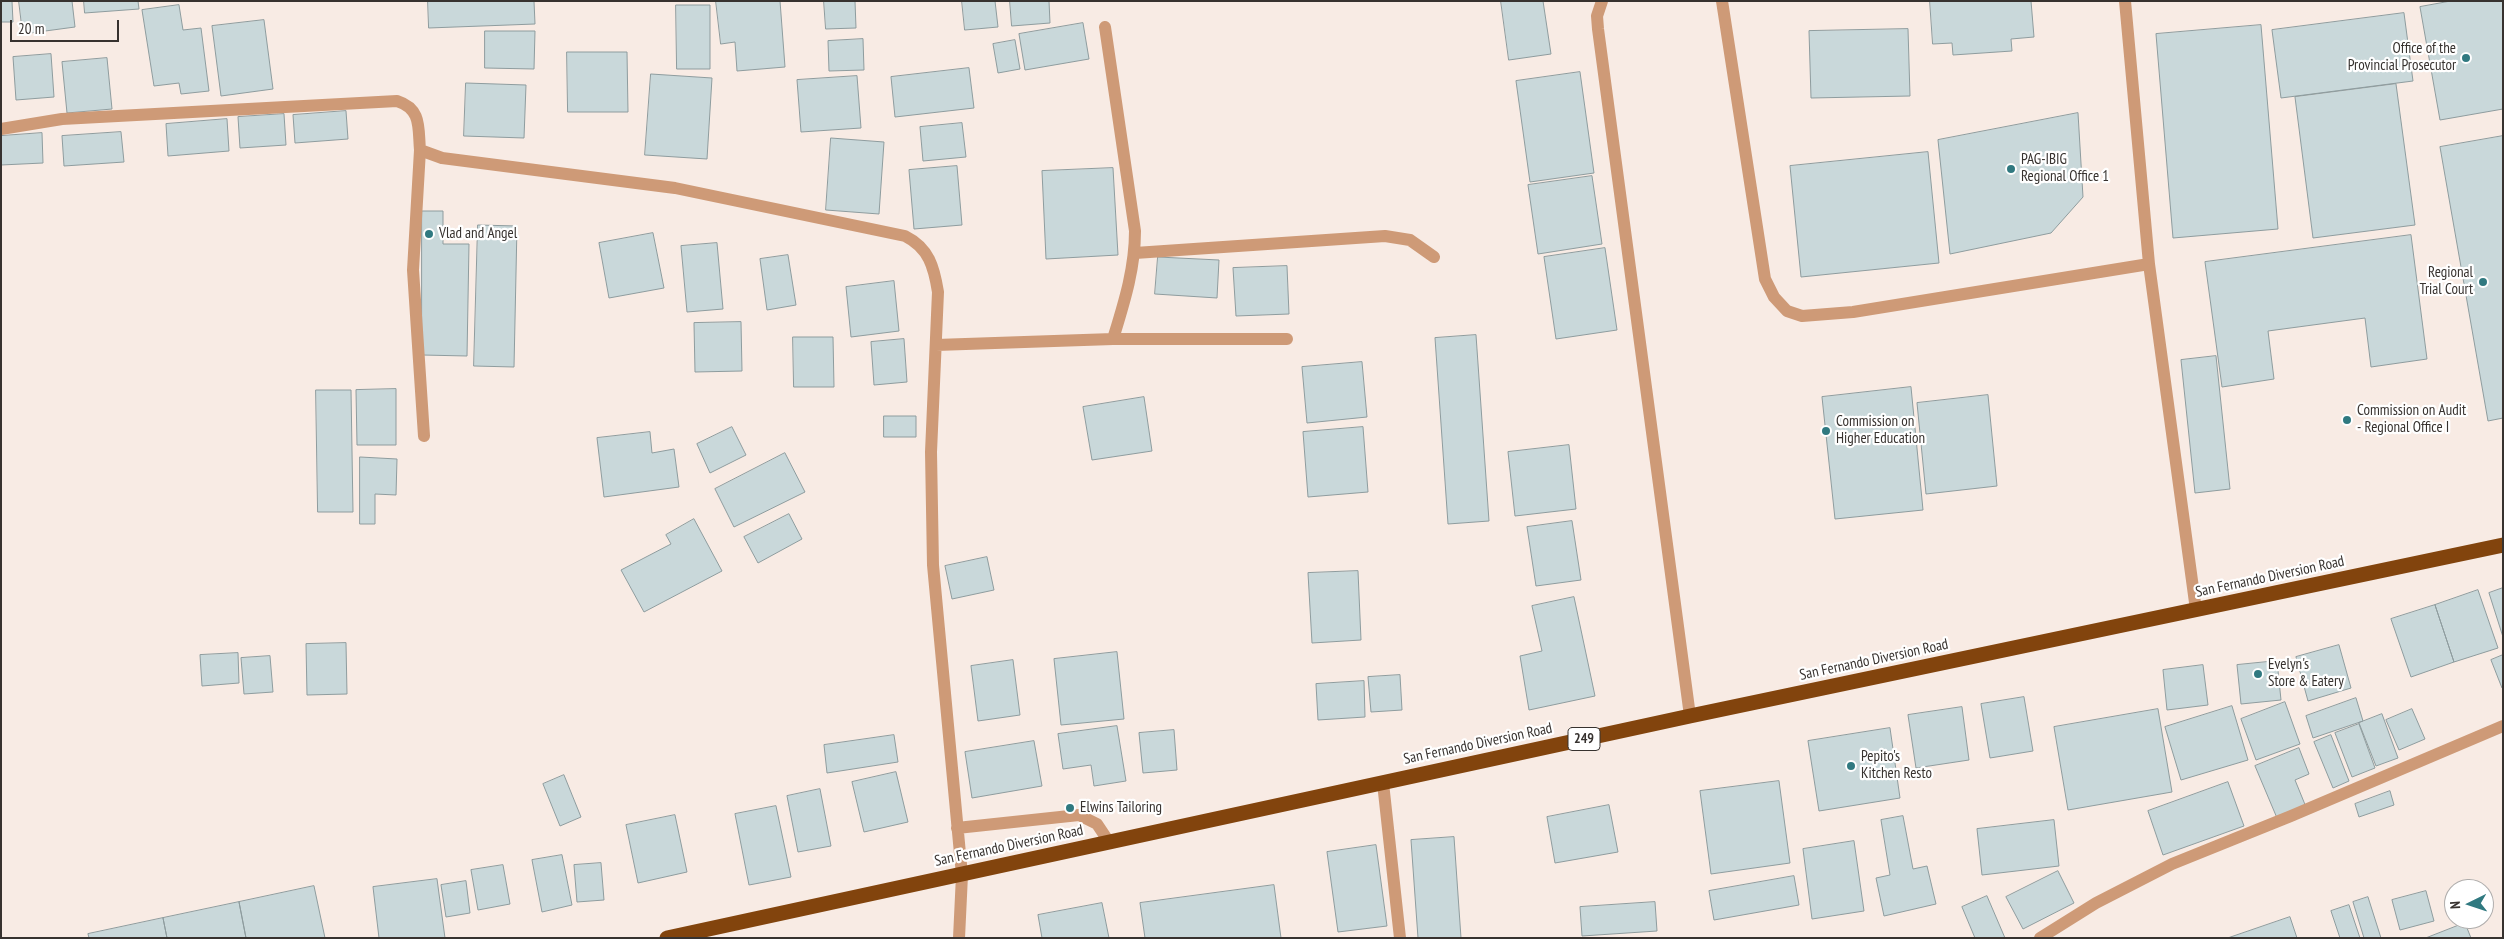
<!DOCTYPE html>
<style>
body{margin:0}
#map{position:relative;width:2504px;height:939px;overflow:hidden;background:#f8ebe4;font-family:"PT Sans Narrow",sans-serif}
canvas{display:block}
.frame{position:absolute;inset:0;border:2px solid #37322f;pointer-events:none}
.north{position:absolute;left:2444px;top:879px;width:50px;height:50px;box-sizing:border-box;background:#fff;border:1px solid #afadac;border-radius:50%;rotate:266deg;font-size:14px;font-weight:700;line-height:20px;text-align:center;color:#37322f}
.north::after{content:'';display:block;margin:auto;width:18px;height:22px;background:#307980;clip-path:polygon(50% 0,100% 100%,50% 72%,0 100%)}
.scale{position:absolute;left:10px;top:20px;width:109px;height:22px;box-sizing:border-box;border:2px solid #37322f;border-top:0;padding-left:6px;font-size:15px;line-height:18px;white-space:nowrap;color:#37322f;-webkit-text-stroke:4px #fff;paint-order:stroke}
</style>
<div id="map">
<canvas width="2504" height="939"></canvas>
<div class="frame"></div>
<div class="north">N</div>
<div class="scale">20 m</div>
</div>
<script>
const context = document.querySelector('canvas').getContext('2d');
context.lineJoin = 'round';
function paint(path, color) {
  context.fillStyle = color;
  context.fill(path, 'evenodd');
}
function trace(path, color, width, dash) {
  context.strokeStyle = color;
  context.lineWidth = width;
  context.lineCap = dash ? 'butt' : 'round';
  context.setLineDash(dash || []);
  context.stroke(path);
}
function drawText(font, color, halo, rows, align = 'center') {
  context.font = font + ' "PT Sans Narrow",sans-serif';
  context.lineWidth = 4.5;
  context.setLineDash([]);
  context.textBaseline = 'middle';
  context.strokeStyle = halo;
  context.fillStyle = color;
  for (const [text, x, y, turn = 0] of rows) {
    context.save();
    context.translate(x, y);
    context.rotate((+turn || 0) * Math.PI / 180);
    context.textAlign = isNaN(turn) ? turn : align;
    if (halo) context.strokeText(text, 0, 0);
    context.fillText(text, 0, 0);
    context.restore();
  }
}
const building = new Path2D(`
 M1,1H12L13,22H1Z
 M19,1H72L75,27L23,34Z
 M84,1H138L139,9L85,13Z
 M428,1H534L535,24L429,28Z
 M716,1H780L785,67L737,71L735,42L721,44Z
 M824,1H855L856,28L826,29Z
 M962,1H995L998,27L965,30Z
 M1010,1H1049L1050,23L1012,26Z
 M1501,1H1543L1551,54L1509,60Z
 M1930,1H2031L2034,37L2011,39L2012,51L1953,55L1952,43L1933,44Z
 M2451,1H2503V109L2440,120L2420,7Z
 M179,5L183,30L201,28L209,91L181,94L179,83L154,86L142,10Z
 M676,5H710V69H677Z
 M2404,13L2413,81L2281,98L2272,30Z
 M264,20L273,89L221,96L212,26Z
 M1083,23L1089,59L1025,70L1019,34Z
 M2261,25L2278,229L2173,238L2156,34Z
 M1908,29L1910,96L1811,98L1809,31Z
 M485,31H535L534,69L485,68Z
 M863,39L864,70L829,71L828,41Z
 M1015,40L1020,69L998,73L993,44Z
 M567,52H627L628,112H568Z
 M51,54L54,97L16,100L13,57Z
 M107,58L112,109L67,113L62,62Z
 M969,68L974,108L895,117L891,77Z
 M1580,72L1594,173L1530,182L1516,81Z
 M651,74L712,78L707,159L645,155Z
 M857,76L861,128L801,132L797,80Z
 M466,83L526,85L524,138L464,136Z
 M2396,84L2415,225L2313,238L2295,97Z
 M346,111L348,139L295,143L293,115Z
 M2078,113L2083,197L2051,233L1950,254L1938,140Z
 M284,114L286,145L240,148L238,117Z
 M227,119L229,151L168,156L166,124Z
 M962,123L966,157L923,161L920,127Z
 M121,132L124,162L64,166L62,136Z
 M42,133L43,163L1,165V136Z
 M2503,136V418L2488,421L2440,147Z
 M831,138L884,142L879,214L826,210Z
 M1928,152L1939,263L1801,277L1790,166Z
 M957,166L962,225L914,229L909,170Z
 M1113,168L1118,255L1046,259L1042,171Z
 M1592,176L1602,244L1538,254L1528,185Z
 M422,211H443V244H469L467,356L422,355Z
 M478,225L517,226L514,367L474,366Z
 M653,233L664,288L609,298L599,243Z
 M2411,235L2427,359L2371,367L2365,318L2268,331L2274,379L2222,387L2205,262Z
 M717,243L723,309L687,312L681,246Z
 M1605,248L1617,330L1556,339L1544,257Z
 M788,255L796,305L767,310L760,259Z
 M1158,257L1219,260L1217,298L1155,294Z
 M1287,266L1289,314L1236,316L1233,268Z
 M894,281L899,331L851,337L846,287Z
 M741,322L742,371L695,372L694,323Z
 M1476,335L1489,521L1448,524L1435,338Z
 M793,337H833L834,387H794Z
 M904,339L907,382L874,385L871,342Z
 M2216,356L2230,489L2195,493L2181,360Z
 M1362,362L1367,417L1307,423L1302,367Z
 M1911,387L1923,510L1835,519L1822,397Z
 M396,389V445H357L356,390Z
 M316,390H351L353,512H318Z
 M1988,395L1997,486L1926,494L1917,403Z
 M1144,397L1152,451L1092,460L1083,407Z
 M884,416H916V437H884Z
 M732,427L746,455L710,473L697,444Z
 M1363,427L1368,492L1308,497L1303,432Z
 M650,432L652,453L674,449L679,487L604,497L597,438Z
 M1569,445L1576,509L1515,516L1508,452Z
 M785,453L805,492L734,527L715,489Z
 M360,457L397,459L396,495L375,494V524H360Z
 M789,514L802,539L758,563L744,537Z
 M694,519L722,571L644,612L621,570L671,544L666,535Z
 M1572,521L1581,580L1536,586L1527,527Z
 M987,557L994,590L952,599L945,566Z
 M1358,571L1361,640L1312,643L1308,573Z
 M2503,588V637L2489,593Z
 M2478,590L2498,648L2454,662L2435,605Z
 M1574,597L1595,696L1529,710L1520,656L1542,651L1532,606Z
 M2435,605L2454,662L2411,677L2391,619Z
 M346,643L347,694L307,695L306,644Z
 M2339,645L2351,688L2308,701L2296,657Z
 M1117,652L1124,719L1061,725L1054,659Z
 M238,653L239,683L202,686L200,655Z
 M2503,655V687L2502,688L2491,660Z
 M270,656L273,692L244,694L241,658Z
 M1013,660L1020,715L978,721L971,666Z
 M2277,661L2281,700L2241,704L2237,665Z
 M2203,665L2208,705L2167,710L2163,670Z
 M1400,675L1402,710L1371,712L1368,677Z
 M1364,681L1365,717L1318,720L1316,684Z
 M2024,697L2033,751L1990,758L1981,704Z
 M2356,698L2363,721L2313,738L2306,716Z
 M2285,702L2300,744L2256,760L2241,719Z
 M2232,706L2248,760L2181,780L2165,727Z
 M1962,707L1969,760L1916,768L1908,715Z
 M2158,709L2172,792L2068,810L2054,727Z
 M2412,709L2425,739L2399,750L2386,720Z
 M2382,714L2398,758L2376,766L2359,723Z
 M2359,724L2375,768L2352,777L2335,733Z
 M1117,726L1126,781L1094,786L1091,765L1063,769L1058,734Z
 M1890,728L1900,798L1819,811L1808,741Z
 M1174,730L1177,770L1143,773L1139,733Z
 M894,735L898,762L827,773L824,745Z
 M2331,735L2349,781L2333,788L2314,742Z
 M1034,741L1042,786L972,798L965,752Z
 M2299,748L2309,774L2295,780L2306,807L2277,818L2255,766Z
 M896,772L908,822L864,832L852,782Z
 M564,775L581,817L560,826L543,784Z
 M1779,781L1790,863L1711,874L1700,791Z
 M2228,782L2244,826L2163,855L2148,811Z
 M820,789L831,846L798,852L787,796Z
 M2390,791L2394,805L2359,817L2355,804Z
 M1609,805L1618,852L1555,863L1547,817Z
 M776,806L791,877L749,885L735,814Z
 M675,815L687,872L638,883L626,825Z
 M1903,816L1913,869L1927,866L1936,904L1884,916L1876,878L1890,875L1881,820Z
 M2054,820L2059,866L1982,875L1977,829Z
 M1454,837L1461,938H1418L1411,840Z
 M1854,841L1864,911L1812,919L1803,849Z
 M1376,845L1387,926L1338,932L1327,852Z
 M562,855L572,905L542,912L532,860Z
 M601,863L604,900L577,902L574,865Z
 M503,865L510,904L478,910L471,870Z
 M2058,871L2074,903L2023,929L2006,897Z
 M1794,876L1799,905L1714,920L1709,891Z
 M437,879L445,938H379L373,887Z
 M466,881L470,913L446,917L441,885Z
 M1274,885L1281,938H1145L1140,903Z
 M314,886L325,938H246L239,902Z
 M2426,891L2434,921L2400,930L2392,900Z
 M1987,896L2005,938H1975L1962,907Z
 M2368,897L2381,938H2364L2353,902Z
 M239,902L246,938H167L163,918Z
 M1655,902L1657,931L1582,936L1580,907Z
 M1102,903L1109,938H1042L1038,915Z
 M2349,905L2360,938H2340L2331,911Z
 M2290,917L2297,938H2228Z
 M163,918L167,938H89L88,934Z
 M2465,923L2471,938H2426Z`);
paint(building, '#c9d8da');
trace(building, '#8e9c9e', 1);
trace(new Path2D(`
 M1602,1L1597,16L1598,29L1690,716
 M1722,1L1765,279L1774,297L1787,311L1802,316L1853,312L2149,264
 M2125,1L2149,264L2196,610
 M1,129L62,119L397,101C422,109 418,128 420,150L442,158L675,188L905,236C929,248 934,267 938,292L931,452L933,565L962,875L959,938
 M420,150L413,270L424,436
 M1135,253L1385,236L1410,240L1434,257
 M1113,339H1287
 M936,345L1113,339C1124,303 1135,269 1135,231L1105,27
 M1383,783L1400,938
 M957,828L1079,815L1097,824L1109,842
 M2040,938L2096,903L2172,864L2291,816L2503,726`), '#ce9a77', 12);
trace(new Path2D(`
 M667,938L1690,716L2503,545`), '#82440d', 15);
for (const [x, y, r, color] of [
 [2466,58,5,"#307980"],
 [2011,169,5,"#307980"],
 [429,234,5,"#307980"],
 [2483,282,5,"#307980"],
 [2347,420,5,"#307980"],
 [1826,431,5,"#307980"],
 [2258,674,5,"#307980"],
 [1851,766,5,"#307980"],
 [1070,808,5,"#307980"]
]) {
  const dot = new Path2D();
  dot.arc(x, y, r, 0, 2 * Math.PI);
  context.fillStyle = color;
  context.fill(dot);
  trace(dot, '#fff', 2);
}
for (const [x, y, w] of [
 [1584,739,32]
]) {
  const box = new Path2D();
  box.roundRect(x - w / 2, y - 11.5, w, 23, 4);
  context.fillStyle = '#fff';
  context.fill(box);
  trace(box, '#37322f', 1);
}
drawText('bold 14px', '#37322f', null, [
 ["249",1584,739]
]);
drawText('15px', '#37322f', '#fff', [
 ["Office of the",2456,49,"right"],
 ["Provincial Prosecutor",2456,66,"right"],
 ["PAG-IBIG",2021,160],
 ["Regional Office 1",2021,177],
 ["Vlad and Angel",439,234],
 ["Regional",2473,273,"right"],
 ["Trial Court",2473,290,"right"],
 ["Commission on Audit",2357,411],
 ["- Regional Office I",2357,428],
 ["Commission on",1836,422],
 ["Higher Education",1836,439],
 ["Evelyn's",2268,665],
 ["Store & Eatery",2268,682],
 ["Pepito's",1861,757],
 ["Kitchen Resto",1861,774],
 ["Elwins Tailoring",1080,808]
], 'left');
drawText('15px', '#37322f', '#fff', [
 ["San Fernando Diversion Road",2270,577,-12],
 ["San Fernando Diversion Road",1874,660,-12],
 ["San Fernando Diversion Road",1478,744,-12],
 ["San Fernando Diversion Road",1009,846,-12]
]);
</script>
